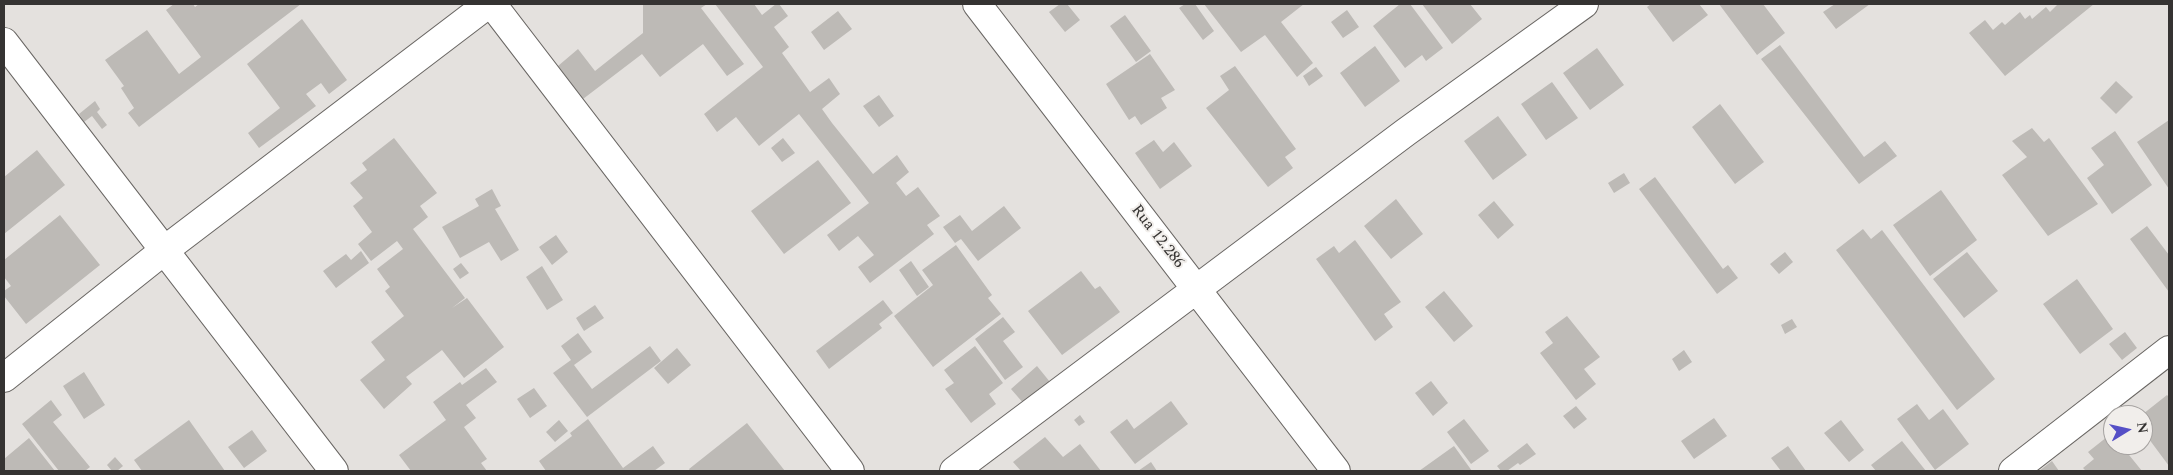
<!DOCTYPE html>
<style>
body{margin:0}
#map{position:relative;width:2173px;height:475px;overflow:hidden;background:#e4e1de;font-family:Spectral,serif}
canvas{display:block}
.frame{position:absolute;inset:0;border:5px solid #353332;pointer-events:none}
.north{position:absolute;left:2103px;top:405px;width:50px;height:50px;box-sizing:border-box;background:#f1eeeb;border:1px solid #a6a3a1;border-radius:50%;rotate:81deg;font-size:14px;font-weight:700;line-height:20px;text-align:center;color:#353332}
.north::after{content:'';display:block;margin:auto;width:18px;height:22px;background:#554fc6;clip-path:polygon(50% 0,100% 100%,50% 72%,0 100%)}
</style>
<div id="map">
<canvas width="2173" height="475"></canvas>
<div class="frame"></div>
<div class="north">N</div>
</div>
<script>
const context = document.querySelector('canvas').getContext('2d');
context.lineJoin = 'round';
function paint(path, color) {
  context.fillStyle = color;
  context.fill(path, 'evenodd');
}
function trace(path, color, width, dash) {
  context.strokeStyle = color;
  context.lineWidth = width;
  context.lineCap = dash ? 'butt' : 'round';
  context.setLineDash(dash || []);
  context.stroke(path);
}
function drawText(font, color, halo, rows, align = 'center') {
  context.font = font + ' Spectral,serif';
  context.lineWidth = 4;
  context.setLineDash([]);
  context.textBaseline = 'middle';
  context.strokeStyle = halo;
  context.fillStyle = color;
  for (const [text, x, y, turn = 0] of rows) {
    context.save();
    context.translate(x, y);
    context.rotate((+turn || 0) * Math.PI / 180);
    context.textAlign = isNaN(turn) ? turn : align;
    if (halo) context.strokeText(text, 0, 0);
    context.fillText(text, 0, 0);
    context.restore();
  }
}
paint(new Path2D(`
 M174,4H193L195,7L199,4H301L139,127L128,113L134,108L121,88L124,86L105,60L147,30L179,74L201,57L166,10Z
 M643,4H707L701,8L744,64L727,76L703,44L660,77L642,54L583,99L558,66L578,49L595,71L643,33Z
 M715,4H754L762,15L776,4H779L788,16L774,27L789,47L782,53L810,92L829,78L840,94L822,109L832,123L873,174L897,155L909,172L896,183L906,196L918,187L940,216L927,225L934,234L870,283L858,267L874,255L858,236L839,251L827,235L869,203L799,114L759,146L736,117L717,132L704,114L763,67Z
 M1060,4H1067L1080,20L1065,32L1049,12Z
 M1185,4H1195L1214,31L1203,40L1179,8Z
 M1204,4H1304L1281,22L1313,63L1297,77L1265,35L1241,52Z
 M1400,4H1410L1443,48L1426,61L1422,55L1405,68L1373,26Z
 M1422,4H1470L1482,19L1452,44Z
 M1651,4H1699L1708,15L1673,42L1647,7Z
 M1719,4H1763L1785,33L1757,55Z
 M1835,4H1870L1836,29L1823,12Z
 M2058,4H2094L2005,76L1969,33L1985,20L1993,30L2002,22L2005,25L2020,12L2025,19L2030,15L2032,19L2046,7L2050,12Z
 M1347,10L1359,27L1343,38L1331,22Z
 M838,11L852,29L824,50L811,32Z
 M1125,15L1151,51L1136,62L1110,26Z
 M302,19L347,80L329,94L321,83L306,94L316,106L259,148L248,133L280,108L247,64Z
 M1780,45L1864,157L1885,141L1897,156L1859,184L1761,59Z
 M1375,46L1400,81L1365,107L1340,73Z
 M1597,48L1624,85L1590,110L1563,73Z
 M1150,54L1175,90L1161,98L1167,108L1141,125L1135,116L1129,120L1106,84Z
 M1235,66L1296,149L1285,157L1293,168L1268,187L1206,108L1229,90L1220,76Z
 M1316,67L1323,76L1309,86L1303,76Z
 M2116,81L2133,97L2116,114L2100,98Z
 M1552,82L1578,118L1546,140L1521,104Z
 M879,95L894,116L879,127L863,106Z
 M95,101L100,109L97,112L107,125L102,129L92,116L84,122L79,114Z
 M1720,104L1764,162L1735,184L1692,127Z
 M1498,116L1527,155L1493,180L1464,141Z
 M2169,120V189L2137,142Z
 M2032,128L2044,142L2049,138L2098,204L2048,236L2002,175L2027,157L2012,141Z
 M2115,131L2152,185L2112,214L2087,178L2104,165L2091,148Z
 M394,138L437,193L420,206L428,217L413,229L465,298L452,308L467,298L504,347L464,378L442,350L406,377L412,384L384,409L360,380L385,360L371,342L404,316L385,291L390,287L377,269L403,249L397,241L371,261L358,244L372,232L353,206L363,198L350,183L367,170L362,163Z
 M783,138L795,153L782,162L771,148Z
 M1154,140L1163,152L1174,142L1192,166L1160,189L1135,153Z
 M37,150L65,185L4,234V177Z
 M818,160L851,203L784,254L751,211Z
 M1624,173L1630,183L1614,193L1608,183Z
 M1655,177L1723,269L1728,265L1738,278L1717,294L1639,189Z
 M492,189L501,206L495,209L519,250L501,261L489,242L460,258L442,227L479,206L475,199Z
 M1941,190L1977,240L1930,276L1893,225Z
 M1396,199L1423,234L1391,259L1364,226Z
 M1494,201L1514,225L1498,239L1478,215Z
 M1004,206L1021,228L978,261L961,239L955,243L943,227L960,215L972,231Z
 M60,215L100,265L26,324L4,296V291L11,286L4,277V260Z
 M2147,226L2169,255V292L2130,239Z
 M1863,229L1871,239L1882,230L1995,379L1957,410L1836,250Z
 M556,235L568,252L552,265L539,247Z
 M1355,240L1401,302L1384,314L1393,327L1375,341L1316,259L1334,246L1339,253Z
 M956,245L992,295L988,298L1001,314L933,367L894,316L933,285L922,270Z
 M361,251L369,263L336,288L323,271L346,254L351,260Z
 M1785,252L1793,262L1779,274L1770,264Z
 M1967,252L1998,291L1964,318L1933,279Z
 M911,261L929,287L917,296L899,270Z
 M461,263L469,273L460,279L453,269Z
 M542,266L563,300L547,310L526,277Z
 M1081,271L1095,289L1100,286L1120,312L1062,355L1028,311Z
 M2077,279L2113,329L2080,354L2043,304Z
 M1444,291L1473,326L1454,342L1425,307Z
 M883,300L893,313L879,324L882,328L829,369L816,351Z
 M595,305L604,318L584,331L576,318Z
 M1567,316L1600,357L1584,369L1596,384L1576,400L1540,353L1553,343L1545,332Z
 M1003,317L1015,332L1003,341L1023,367L1005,380L975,339Z
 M1792,319L1797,327L1785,334L1781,325Z
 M2125,332L2137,348L2122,360L2109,344Z
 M578,333L592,352L574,365L592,389L650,346L661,361L587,417L553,373L571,360L561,346Z
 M975,346L1003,383L989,394L996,404L971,423L945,389L954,383L944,370Z
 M677,348L691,365L668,384L654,368Z
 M1684,350L1692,362L1679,371L1672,359Z
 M1037,366L1050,382L1024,404L1011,389Z
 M486,368L497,382L466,405L476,418L464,427L487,459L481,463L487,471H411L399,455L446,420L433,402L460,382L462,385Z
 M84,372L105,405L84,419L63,386Z
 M1431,381L1448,403L1433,416L1415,393Z
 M534,388L547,406L530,418L517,399Z
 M2167,395L2169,397V466L2143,431V414Z
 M51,400L62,415L53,422L90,467L85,471H59L22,424Z
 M1171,401L1188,424L1135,464L1110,432L1127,419L1134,429Z
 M1917,404L1929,420L1943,409L1969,444L1935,470L1897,419Z
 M1576,406L1587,419L1574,429L1563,416Z
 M1080,415L1085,422L1079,426L1074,420Z
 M1714,418L1727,436L1694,459L1681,441Z
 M588,419L623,468L653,446L665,463L654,471H546L539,461L572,436L570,433Z
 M1464,419L1489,451L1471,464L1447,432Z
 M189,420L225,471H142L134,460Z
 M559,420L568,431L555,442L546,432Z
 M1841,420L1864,450L1849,462L1824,433Z
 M747,423L785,471H690L689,469Z
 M252,430L267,451L244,468L228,447Z
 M2112,433L2113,445H2121L2142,471H2086L2083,468L2094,459L2088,452Z
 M1045,437L1063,457L1080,444L1101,471H1021L1013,462Z
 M29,438L55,471H4V459Z
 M1902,441L1926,471H1876L1871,465Z
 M1527,443L1536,454L1520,465L1518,463L1507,471H1501L1497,466Z
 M1454,446L1472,471H1419Z
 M1788,446L1806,471H1781L1771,458Z
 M115,457L123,466L117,471H112L107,465Z
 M2052,461L2059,471H2039Z
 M1151,462L1157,471H1138Z`), '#bdbab6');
const minor = new Path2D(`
 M492,4L850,471
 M977,4L1336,471
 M4,42L334,471
 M4,378L166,249L488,4
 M954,471L1406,132L1584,4
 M2013,471L2169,350`);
trace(minor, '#696663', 30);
trace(minor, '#fff', 28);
drawText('16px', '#353332', '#f1eeeb', [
 ["Rua 12.286",1157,237,52]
]);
</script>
